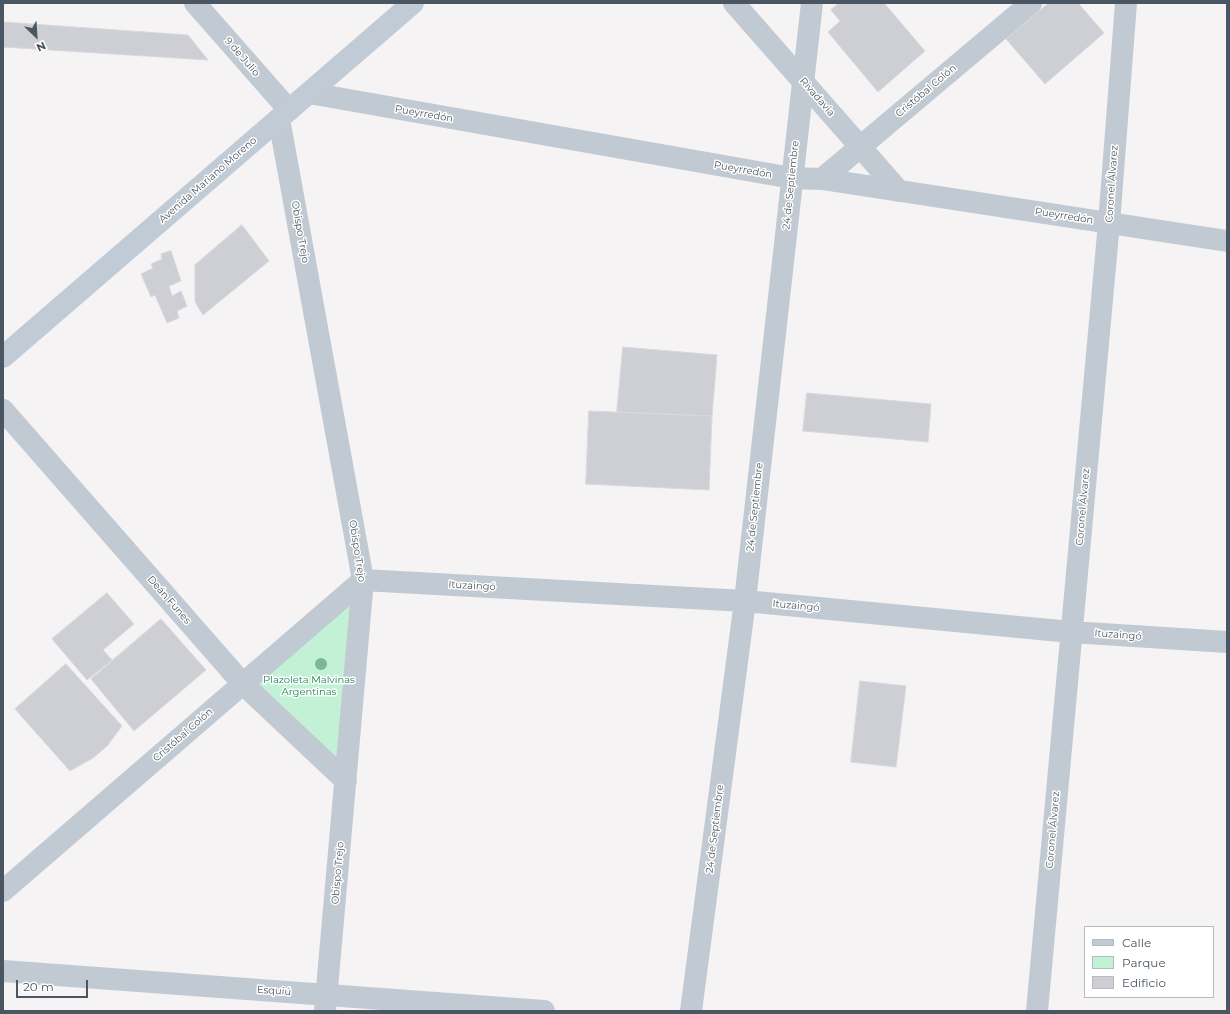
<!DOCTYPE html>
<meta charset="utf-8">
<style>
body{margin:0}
#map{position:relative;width:1230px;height:1014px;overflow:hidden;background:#f5f3f3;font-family:Montserrat,sans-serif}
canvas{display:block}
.frame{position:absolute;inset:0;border:4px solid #4a5661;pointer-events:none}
.legend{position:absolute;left:1084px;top:926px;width:130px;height:72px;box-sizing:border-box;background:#fff;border:1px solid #b7bbc0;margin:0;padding:5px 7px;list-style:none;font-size:12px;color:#4a5661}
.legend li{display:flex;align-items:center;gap:8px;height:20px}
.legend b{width:20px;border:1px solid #b7bbc0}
.north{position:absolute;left:16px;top:16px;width:40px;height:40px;-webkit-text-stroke:3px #fff;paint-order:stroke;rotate:155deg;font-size:11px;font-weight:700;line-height:16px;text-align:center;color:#4a5661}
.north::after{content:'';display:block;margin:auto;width:14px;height:18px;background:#4a5661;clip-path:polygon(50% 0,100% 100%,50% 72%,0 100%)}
.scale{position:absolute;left:16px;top:980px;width:72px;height:18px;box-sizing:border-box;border:2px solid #4a5661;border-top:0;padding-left:5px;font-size:12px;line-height:14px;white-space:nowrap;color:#4a5661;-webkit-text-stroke:3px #fff;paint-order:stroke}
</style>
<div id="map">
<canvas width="1230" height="1014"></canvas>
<div class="frame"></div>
<ul class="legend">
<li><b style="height:5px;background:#c1cbd6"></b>Calle</li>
<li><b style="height:11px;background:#c3f1d5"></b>Parque</li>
<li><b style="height:11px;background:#cdcfd5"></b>Edificio</li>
</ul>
<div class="north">N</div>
<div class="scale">20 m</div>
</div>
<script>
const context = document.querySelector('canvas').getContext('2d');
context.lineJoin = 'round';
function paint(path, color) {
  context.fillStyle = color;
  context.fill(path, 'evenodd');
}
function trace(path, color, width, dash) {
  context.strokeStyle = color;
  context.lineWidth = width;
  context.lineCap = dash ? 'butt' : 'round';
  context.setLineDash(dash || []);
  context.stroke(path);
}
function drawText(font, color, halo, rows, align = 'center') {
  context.font = font + ' Montserrat,sans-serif';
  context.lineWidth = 3;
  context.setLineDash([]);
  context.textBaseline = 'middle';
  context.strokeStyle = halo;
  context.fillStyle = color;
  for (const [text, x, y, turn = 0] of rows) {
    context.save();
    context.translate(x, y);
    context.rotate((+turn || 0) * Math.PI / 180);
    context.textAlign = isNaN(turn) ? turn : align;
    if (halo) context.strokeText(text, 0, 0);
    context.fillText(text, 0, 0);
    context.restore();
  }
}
paint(new Path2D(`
 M359,587L343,774L249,685Z`), '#c3f1d5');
const building = new Path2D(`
 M839,3H884L925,51L878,92L828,32L840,21L831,10Z
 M1049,3H1078L1104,33L1045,84L1006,39Z
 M3,22L188,35L208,60L3,47Z
 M242,225L269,261L203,315L195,302V265Z
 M171,251L181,281L169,286L172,296L181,291L187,306L177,311L179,318L167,323L155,295L151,297L141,274L153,268L151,264L162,259L161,254Z
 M623,347L717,355L712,416L617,412Z
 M807,393L931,404L928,442L803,431Z
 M589,411L712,416L709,490L586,484Z
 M107,593L134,624L103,650L112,660L87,680L52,639Z
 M161,619L206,670L134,731L91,679Z
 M66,664L122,726L107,746L93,758L70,771L15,709Z
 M860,681L906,686L896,767L851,762Z`);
paint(building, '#cdcfd5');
trace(building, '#d7d9de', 1);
trace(new Path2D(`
 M195,3L289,110
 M734,3L899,191
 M309,93L792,178L822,179L1227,241
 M279,119L363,580L325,1011
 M822,179L1031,3
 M3,410L243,684L346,781
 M363,580L745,601L1071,632L1227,642
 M3,891L363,580
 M3,971L544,1011
 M691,1011L745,601L812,3
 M1037,1011L1109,223L1126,3`), '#c1cad2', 22);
trace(new Path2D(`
 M3,357L413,3`), '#c1cbd6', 22);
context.fillStyle = '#7bb799';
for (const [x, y] of [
 [321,664]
]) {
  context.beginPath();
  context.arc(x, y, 6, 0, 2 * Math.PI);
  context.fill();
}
drawText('10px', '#4a5661', '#fff', [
 ["9 de Julio",242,57,49],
 ["Cristóbal Colón",926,91,-40],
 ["Rivadavia",817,97,49],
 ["Pueyrredón",424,114,10],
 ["Pueyrredón",743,170,10],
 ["Avenida Mariano Moreno",208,180,-41],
 ["Coronel Álvarez",1112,184,-86],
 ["24 de Septiembre",791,185,-84],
 ["Pueyrredón",1064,216,9],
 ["Obispo Trejo",300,232,80],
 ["24 de Septiembre",755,507,-84],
 ["Coronel Álvarez",1083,507,-85],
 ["Obispo Trejo",357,551,81],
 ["Ituzaingó",472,586,3],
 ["Deán Funes",169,600,49],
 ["Ituzaingó",796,606,5],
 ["Ituzaingó",1118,635,4],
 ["Cristóbal Colón",183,735,-41],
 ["24 de Septiembre",715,829,-83],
 ["Coronel Álvarez",1053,830,-85],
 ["Obispo Trejo",338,873,-85],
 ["Esquiú",274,991,4]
]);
drawText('10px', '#17864f', '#fff', [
 ["Plazoleta Malvinas",309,680],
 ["Argentinas",309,692]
]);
</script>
